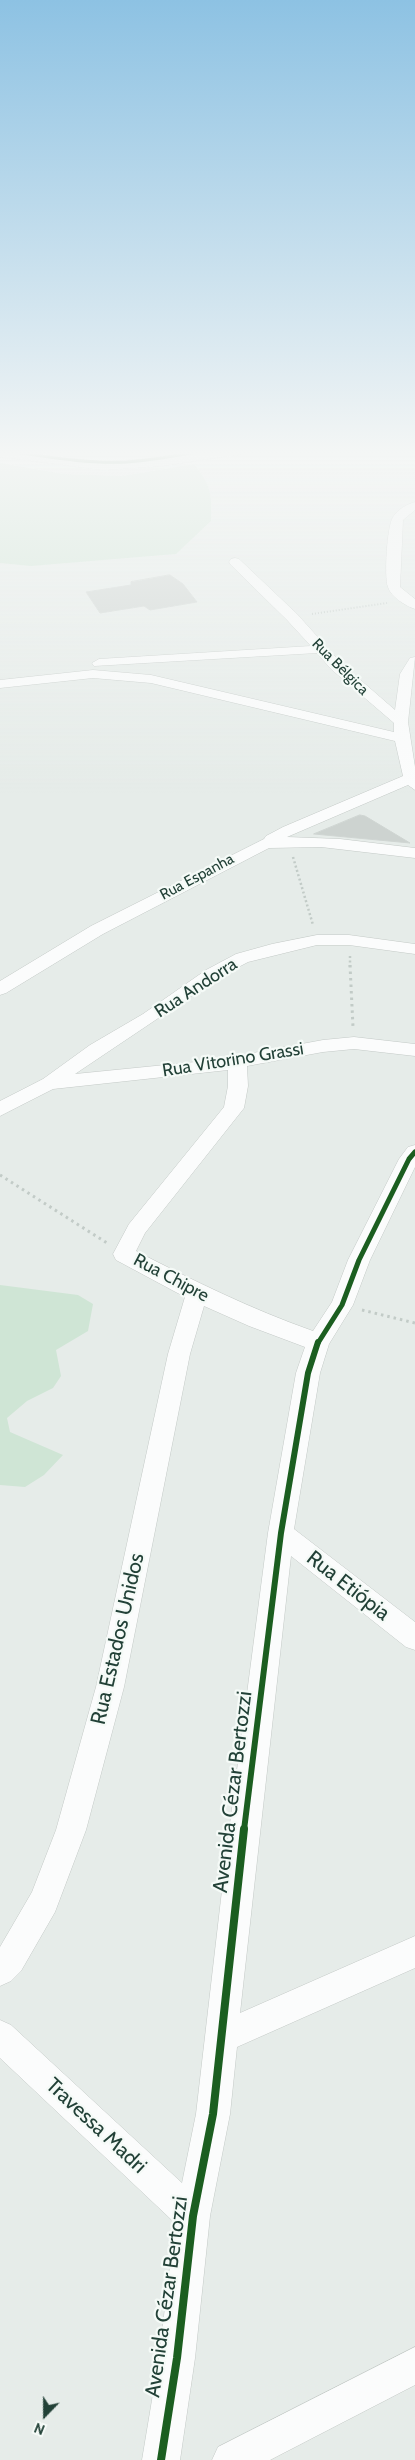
<!DOCTYPE html>
<meta charset="utf-8">
<style>
body{margin:0}
#map{position:relative;width:415px;height:2460px;overflow:hidden;background:#e6ece9;font-family:Cabin,sans-serif}
canvas{display:block}
.north{position:absolute;left:20px;top:2390px;width:50px;height:50px;-webkit-text-stroke:4px #f5faf7;paint-order:stroke;rotate:202deg;font-size:14px;font-weight:700;line-height:20px;text-align:center;color:#224137}
.north::after{content:'';display:block;margin:auto;width:18px;height:22px;background:#224137;clip-path:polygon(50% 0,100% 100%,50% 72%,0 100%)}
</style>
<div id="map">
<canvas width="415" height="2460"></canvas>
<div class="north">N</div>
</div>
<script>
const context = document.querySelector('canvas').getContext('2d');
context.lineJoin = 'round';
function paint(path, color) {
  context.fillStyle = color;
  context.fill(path, 'evenodd');
}
function trace(path, color, width, dash) {
  context.strokeStyle = color;
  context.lineWidth = width;
  context.lineCap = dash ? 'butt' : 'round';
  context.setLineDash(dash || []);
  context.stroke(path);
}
function drawText(font, color, halo, rows, align = 'center') {
  context.font = font + ' Cabin,sans-serif';
  context.lineWidth = 4.5;
  context.setLineDash([]);
  context.textBaseline = 'middle';
  context.strokeStyle = halo;
  context.fillStyle = color;
  for (const [text, x, y, turn = 0] of rows) {
    context.save();
    context.translate(x, y);
    context.rotate((+turn || 0) * Math.PI / 180);
    context.textAlign = isNaN(turn) ? turn : align;
    if (halo) context.strokeText(text, 0, 0);
    context.fillText(text, 0, 0);
    context.restore();
  }
}
paint(new Path2D(`
 M0,463L64,474L122,476L194,464C211,485 212,494 211,521L176,554L31,566L0,563Z
 M0,1285L78,1295L93,1304L88,1331L56,1350L61,1376L53,1388L27,1401L7,1418L10,1432L63,1455L44,1475L25,1487L0,1485Z`), '#cfe5d5');
const building = new Path2D(`
 M170,575L183,584L197,602L150,610L144,606L100,613L86,592L131,585V582Z
 M360,815L365,816L410,843L314,834Z`);
paint(building, '#cdd3d0');
trace(building, '#cfd5d2', 1);
const street = new Path2D(`
 M415,502V510L403,520L400,587L415,599V609C406,606 391,597 388,587C384,577 387,526 393,517C397,510 407,504 415,502Z
 M235,558L239,559L297,614L341,663L395,710L400,674L410,658L415,657L408,722L415,767V790L408,785L287,837L340,839L415,848V858L321,847L269,848L103,934L6,993L0,995V981L91,926L264,839L266,836L283,827L403,776L395,741L151,683L93,678L0,688V680L93,670L151,675L394,732V723L331,669L317,653L94,666L92,663L99,659L311,646L287,620L231,565L229,562L231,559Z
 M317,935H349L415,944V954L349,945H317L248,962L218,978L75,1074L215,1060L323,1040L354,1037L415,1044V1056L354,1049L323,1052L247,1066L248,1086L244,1108L145,1233L136,1251C194,1281 251,1309 313,1331L332,1302L348,1260L399,1159L408,1147L415,1145V1167L370,1260L353,1305L329,1344L320,1373L294,1529L415,1622V1650L406,1647L291,1556L240,2013L415,1936V1968L237,2047L230,2114L210,2216L195,2358L180,2460H142L159,2358L175,2223L0,2058V2020L11,2025L182,2183L196,2114L228,1839L268,1533L296,1373L305,1347L249,1326L204,1306L190,1354L124,1687L86,1830L55,1912L21,1971L11,1981L0,1986V1947L32,1892L56,1830L96,1687L168,1354L185,1297L116,1260L113,1254L129,1224L224,1107L228,1086V1070L53,1089L0,1116V1101L43,1079L90,1045L143,1014L206,970L236,954L272,944Z
 M415,2347V2385L270,2460H212L218,2447Z`);
const secondary = new Path2D(`
 M0,450L103,462L162,458L213,450H249L242,454L162,466L103,470L0,457Z`);
trace(street, '#c3c9c6', 1);
trace(secondary, '#c2c9c6', 1);
trace(new Path2D(`
 M312,614L387,603`), '#c2cbc7', 2, [1, 2]);
trace(new Path2D(`
 M293,857L313,925
 M350,956V967`), '#c2cbc7', 2.5, [2, 2.5]);
trace(new Path2D(`
 M350,965L353,1027
 M0,1175L107,1243
 M362,1310L415,1323`), '#c2cbc7', 3, [2.5, 4]);
paint(street, '#fbfcfc');
paint(secondary, '#fbfcfc');
trace(new Path2D(`
 M1,450C43,456 85,464 127,462C154,460 181,455 207,450`), '#1b5e20', 3);
trace(new Path2D(`
 M318,1343L342,1305L359,1260L409,1159L415,1152`), '#1b5e20', 5);
trace(new Path2D(`
 M244,1830L281,1533L308,1373L318,1342`), '#1b5e20', 6);
trace(new Path2D(`
 M161,2460L177,2358L193,2216L213,2114L244,1829`), '#1b5e20', 8);
const sky = context.createLinearGradient(0, 0, 0, 795);
sky.addColorStop(0, '#8dc2e3');
sky.addColorStop(0.57, '#f4f6f5');
sky.addColorStop(1, '#f4f6f500');
context.fillStyle = sky;
context.fillRect(0, 0, 415, 795);
drawText('15px', '#224137', '#f5faf7', [
 ["Rua Bélgica",340,667,45],
 ["Rua Espanha",197,877,-28]
]);
drawText('18px', '#224137', '#f5faf7', [
 ["Rua Andorra",196,988,-33],
 ["Rua Vitorino Grassi",233,1060,-9],
 ["Rua Chipre",171,1278,28]
]);
drawText('21px', '#224137', '#f5faf7', [
 ["Rua Etiópia",348,1586,38],
 ["Rua Estados Unidos",118,1639,-77],
 ["Avenida Cézar Bertozzi",233,1792,-83],
 ["Travessa Madri",96,2126,43],
 ["Avenida Cézar Bertozzi",167,2297,-82]
]);
</script>
